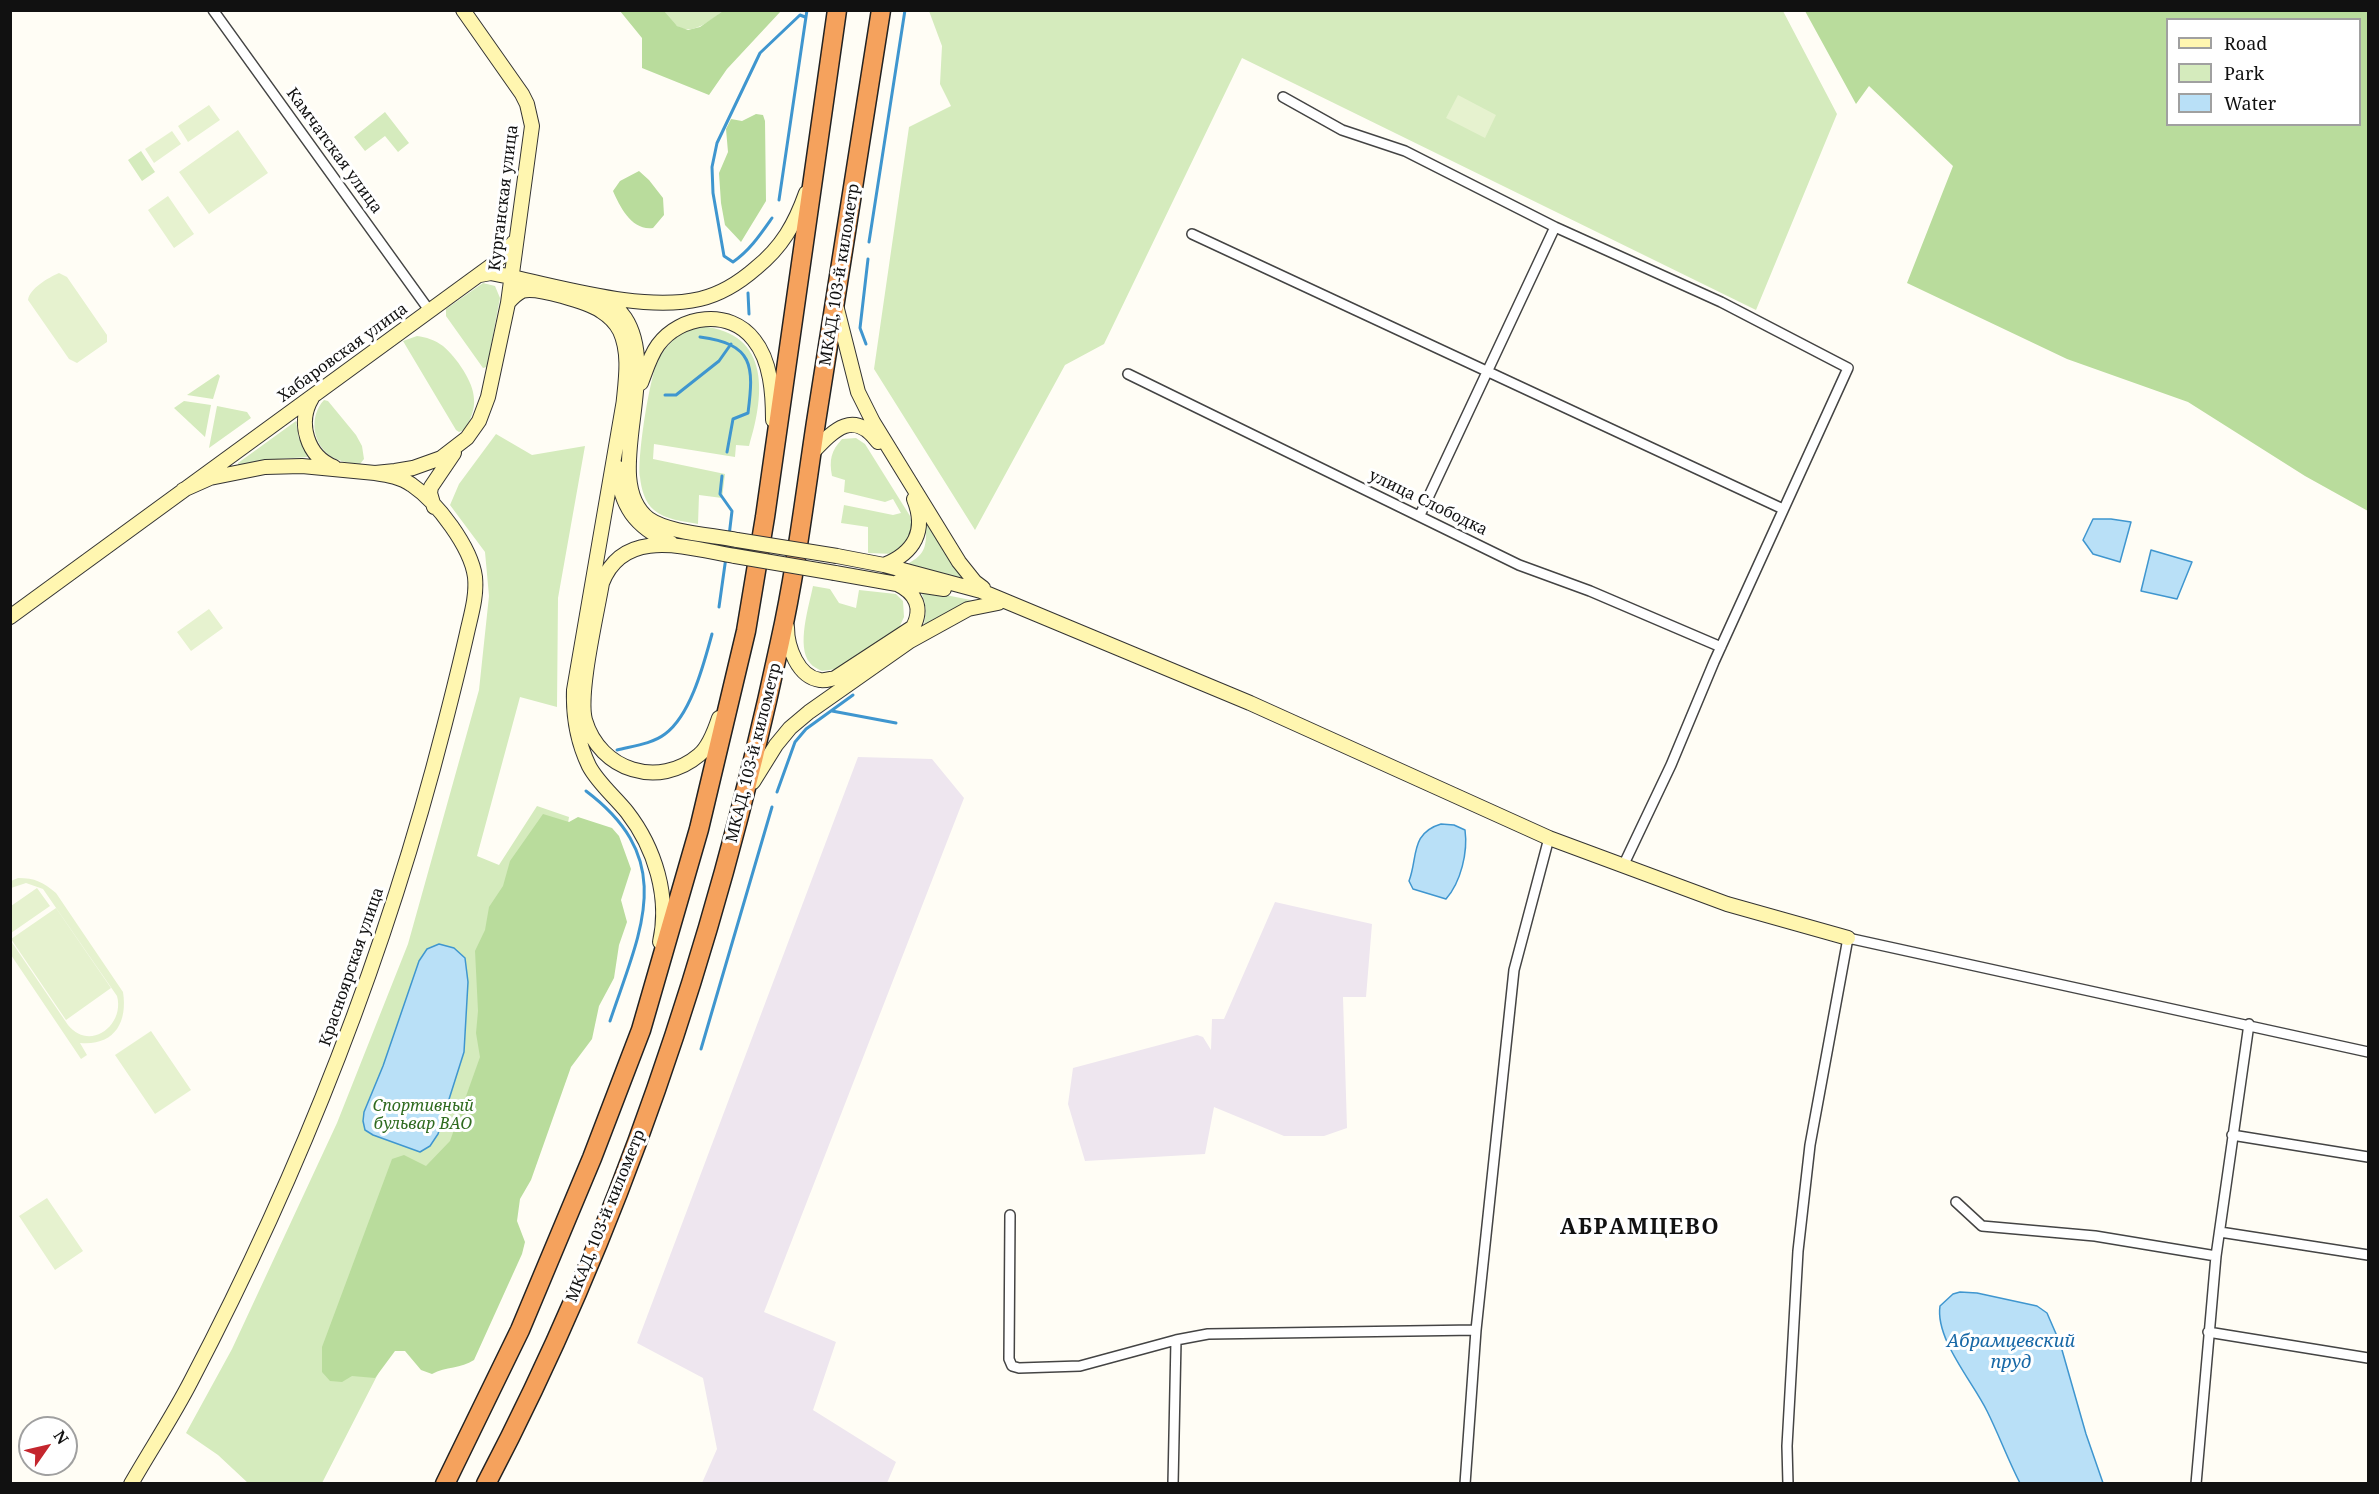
<!DOCTYPE html>
<meta charset="utf-8">
<style>
body{margin:0}
#map{position:relative;width:2379px;height:1494px;overflow:hidden;background:#fffdf5;font-family:"Noto Serif",serif}
canvas{display:block}
.frame{position:absolute;inset:0;border:12px solid #111;pointer-events:none}
.legend{position:absolute;left:2166px;top:18px;width:195px;height:108px;box-sizing:border-box;background:#fff;border:2px solid #a0a0a0;margin:0;padding:8px 10px;list-style:none;font-size:18px;color:#111}
.legend li{display:flex;align-items:center;gap:12px;height:30px}
.legend b{width:30px;border:2px solid #a0a0a0}
.north{position:absolute;left:18px;top:1416px;width:60px;height:60px;box-sizing:border-box;background:#fff;border:2px solid #a0a0a0;border-radius:50%;rotate:56deg;font-size:16px;font-weight:700;line-height:24px;text-align:center;color:#111}
.north::after{content:'';display:block;margin:auto;width:21px;height:27px;background:#c4262e;clip-path:polygon(50% 0,100% 100%,50% 72%,0 100%)}
</style>
<div id="map">
<canvas width="2379" height="1494"></canvas>
<div class="frame"></div>
<ul class="legend">
<li><b style="height:8px;background:#fff6b0"></b>Road</li>
<li><b style="height:16px;background:#d5ebbd"></b>Park</li>
<li><b style="height:16px;background:#b9e0f7"></b>Water</li>
</ul>
<div class="north">N</div>
</div>
<script>
const context = document.querySelector('canvas').getContext('2d');
context.lineJoin = 'round';
function paint(path, color) {
  context.fillStyle = color;
  context.fill(path, 'evenodd');
}
function trace(path, color, width, dash) {
  context.strokeStyle = color;
  context.lineWidth = width;
  context.lineCap = dash ? 'butt' : 'round';
  context.setLineDash(dash || []);
  context.stroke(path);
}
function drawText(font, color, halo, rows, align = 'center') {
  context.font = font + ' "Noto Serif",serif';
  context.lineWidth = 6;
  context.setLineDash([]);
  context.textBaseline = 'middle';
  context.strokeStyle = halo;
  context.fillStyle = color;
  for (const [text, x, y, turn = 0] of rows) {
    context.save();
    context.translate(x, y);
    context.rotate((+turn || 0) * Math.PI / 180);
    context.textAlign = isNaN(turn) ? turn : align;
    if (halo) context.strokeText(text, 0, 0);
    context.fillText(text, 0, 0);
    context.restore();
  }
}
paint(new Path2D(`
 M858,757L932,759L964,798L764,1312L836,1342L813,1410L896,1462L887,1483H702L717,1449L703,1378L637,1343Z
 M1275,902L1372,924L1366,997H1343L1347,1128L1324,1136H1284L1214,1107L1205,1154L1085,1161L1068,1104L1073,1068L1197,1035L1203,1037L1211,1050L1212,1019H1224Z`), '#eee6ef');
paint(new Path2D(`
 M664,11H723C701,28 682,42 664,11Z
 M929,11H1783L1837,114L1756,310L1242,58L1104,344L1065,365L975,530L874,369L909,127L951,106L940,84L942,46Z
 M385,112L409,143L398,152L385,136L365,151L354,137Z
 M141,151L155,172L142,181L128,160Z
 M483,283L495,286L500,298L487,367L483,368L446,316V309Z
 M695,326C770,329 766,391 749,446L736,445L735,457L654,444L653,459L725,474L722,498L699,495L698,524C684,521 665,520 654,510C645,503 641,488 640,477C637,459 649,381 657,363C665,345 678,334 695,326Z
 M417,336C426,337 435,340 443,346C456,357 474,382 474,399C475,410 470,421 464,430L459,432L456,430L403,341Z
 M218,374L220,376L213,399L187,395Z
 M324,400L328,401L356,435L362,446L364,459L360,464C350,463 341,462 332,457C313,446 308,417 324,400Z
 M184,401L211,405L205,437L174,408Z
 M217,406L247,412L251,418L209,448Z
 M296,421L299,439L308,455L307,457L264,460L238,465V463Z
 M496,434L532,455L585,446L558,598L557,707L520,697L477,856L499,865L537,806L569,817L537,1025L400,1331L322,1483H248L218,1455L186,1433L232,1349L337,1123L408,944L479,690L489,596L485,552L450,505L459,484Z
 M856,438L865,444L910,516L913,531L904,547L894,554L868,553V527L841,523L844,505L893,515L901,513L893,499L885,502L844,492L845,480L832,476C829,460 831,451 842,439Z
 M926,519L968,583L905,565C929,554 926,543 926,519Z
 M813,586L830,589L839,603L856,608L859,590L896,594L903,601L904,617L898,630L836,669L822,671C818,669 813,667 810,663C796,647 809,606 813,586Z
 M920,590L971,600L936,618L923,628C927,613 927,604 920,590Z`), '#d5ebbd');
paint(new Path2D(`
 M620,11H664L677,26L688,30L700,27L723,11H781L727,69L709,95L642,68V38Z
 M1805,11H2368V511L2305,476L2188,402L2067,359L1907,283L1953,166L1869,86L1856,104ZM2168,20H2360V124H2168Z
 M756,114L763,115L765,121L766,201L741,242L725,225L721,203L719,173L728,152L726,129L731,119L742,121Z
 M639,171L649,180L663,198L664,215L653,228C632,231 620,207 613,191L620,181Z
 M543,814L569,822L578,817L612,828L619,836L631,869L621,900L627,922L619,945L614,978L599,1006L592,1039L571,1067L531,1180L520,1199L517,1221L525,1242L522,1254L474,1360C461,1369 446,1366 432,1374L421,1370L405,1351H395L375,1378L352,1376L342,1382L330,1381L322,1372V1347L392,1159L404,1155L426,1166L450,1141L480,1057L476,1033L478,1011L475,951L485,930L489,907L503,886L510,861Z`), '#b9dc9c');
paint(new Path2D(`
 M1458,95L1496,115L1485,138L1446,118Z
 M209,105L220,120L188,142L178,126Z
 M238,130L268,173L209,214L179,172Z
 M172,131L181,144L154,163L145,149Z
 M168,196L194,234L174,248L148,210Z
 M59,273L67,277L107,335V342L77,363L69,359L28,300C30,288 48,278 59,273Z
 M209,609L223,628L191,651L177,632Z
 M18,878C35,878 43,882 56,893L123,992C128,1024 113,1046 80,1043L87,1055L81,1059L11,955V941L68,1025C90,1052 125,1025 117,996L43,889L26,883L11,888V881Z
 M37,888L50,906L11,933V906Z
 M56,908L111,988L66,1020L11,939Z
 M151,1031L191,1090L155,1114L115,1055Z
 M47,1198L83,1251L55,1270L19,1216Z`), '#e6f2cf');
const water = new Path2D(`
 M2093,519H2111L2131,522L2120,562L2093,554L2083,540Z
 M2151,550L2192,562L2177,599L2141,591Z
 M1441,824L1454,825L1465,830C1468,852 1461,882 1446,899L1413,889L1409,881C1418,858 1410,833 1441,824Z
 M439,944L454,948L465,958L468,982L464,1052L438,1134L430,1146L420,1152L373,1135L365,1130L363,1121L364,1112L383,1066L419,961L427,949Z
 M1960,1292L1977,1293L2037,1306L2047,1313L2060,1343L2086,1434L2103,1483H2020C2008,1460 1999,1435 1987,1411C1973,1382 1935,1339 1940,1306L1953,1294Z`);
paint(water, '#b9e0f7');
trace(water, '#3f96cf', 1.5);
trace(new Path2D(`
 M779,200L807,10
 M772,218C760,235 750,250 733,262L724,256L713,193L712,167L717,143L760,53L800,15L805,17
 M869,242L905,10
 M748,293L749,314
 M700,337C754,344 754,366 748,413L733,419L727,452
 M866,344L860,328L868,259
 M665,395H676L719,361L731,344
 M722,476L720,494L732,511L729,536
 M719,607L726,557
 M832,711L896,723
 M617,750C633,746 652,744 665,734C691,715 704,663 712,634
 M586,791C679,861 640,931 610,1021
 M777,792L795,742L806,729L853,695
 M701,1049L772,807`), '#3f96cf', 3);
const street = new Path2D(`
 M213,10L429,310
 M1283,97L1342,130L1405,151L1555,227L1721,302L1848,368L1714,662L1671,765L1623,866
 M1192,234L1783,509
 M1128,374L1519,565L1590,591L1721,647
 M1420,515L1555,227
 M2232,1135L2368,1157
 M1956,1202L1982,1226L2095,1236L2216,1256
 M1010,1215L1009,1359L1012,1366L1019,1368L1080,1366L1176,1340L1208,1334L1476,1330
 M2220,1232L2368,1255
 M2208,1332L2368,1358
 M1173,1484L1176,1340
 M1465,1484L1476,1330L1514,970L1549,838
 M1788,1484L1787,1446L1798,1251L1810,1145L1848,938L2368,1052
 M2196,1484L2216,1256L2249,1024`);
const secondary = new Path2D(`
 M480,275L491,273C553,284 638,313 700,299C721,294 740,282 756,268C782,247 795,224 806,193
 M601,298C611,301 619,309 625,318C662,374 599,481 649,519C669,533 713,535 737,540
 M508,303C512,298 516,294 522,291C536,286 589,303 601,311C609,316 616,323 620,331C631,355 625,384 623,409
 M837,309L858,392L873,422L959,562L975,582L983,588
 M641,383C646,370 650,356 658,345C680,315 730,308 754,340C771,361 773,394 773,420
 M312,398C297,423 307,456 334,467
 M624,400L574,690C573,717 577,741 589,766C598,783 615,797 627,812C655,848 670,897 660,942
 M811,454C833,431 853,408 878,442
 M617,467C620,506 635,527 671,543
 M183,490L210,478L265,467L302,466L375,473L395,471L413,468L441,458L467,438L479,421L488,397L508,303L532,126L527,104L522,94L463,10
 M434,507L430,493L431,487L454,453
 M837,556L884,565L981,591L1250,703L1549,838L1727,904L1848,938
 M884,565C914,553 927,531 914,499
 M898,582L944,589
 M10,617L495,263L514,242
 M787,627C787,647 798,677 820,680C825,681 830,679 835,678L913,627C923,608 916,593 897,584L835,573
 M719,718C715,730 709,747 699,755C659,789 600,771 585,720C578,693 597,613 602,583C624,526 688,548 735,556
 M753,782L776,745L790,728L809,712L910,641L968,609L998,603
 M131,1484C151,1449 173,1416 191,1381C300,1173 386,954 444,727C452,696 460,664 467,633C471,615 477,596 475,577C471,547 437,502 412,485C401,477 388,475 375,473`);
const highway = new Path2D(`
 M445,1484L520,1330L592,1158L641,1030L699,829L746,631L765,517L837,10
 M486,1484C625,1219 718,933 780,642C796,570 805,495 816,422C838,285 860,148 881,10`);
trace(street, '#444', 12);
trace(secondary, '#333', 16);
trace(highway, '#222', 21);
trace(street, '#fff', 9);
trace(secondary, '#fff6b0', 14);
trace(highway, '#f5a25d', 18);
const secondaryBridge = new Path2D(`
 M737,540L837,556
 M735,556L835,573`);
trace(secondaryBridge, '#333', 16, []);
trace(secondaryBridge, '#fff6b0', 14);
drawText('16px', '#111', '#fff', [
 ["Камчатская улица",334,151,54],
 ["Курганская улица",504,198,-83],
 ["МКАД, 103-й километр",840,275,-81],
 ["Хабаровская улица",343,353,-36],
 ["улица Слободка",1428,503,26],
 ["МКАД, 103-й километр",754,753,-76],
 ["Красноярская улица",352,967,-71],
 ["МКАД, 103-й километр",606,1216,-68]
]);
drawText('italic 16px', '#2f6b1f', '#fff', [
 ["Спортивный",423,1106],
 ["бульвар ВАО",423,1124]
]);
drawText('italic 18px', '#1768a6', '#fff', [
 ["Абрамцевский",2011,1342],
 ["пруд",2011,1363]
]);
context.letterSpacing = '1.5px';
drawText('bold 22px', '#111', '#fff', [
 ["АБРАМЦЕВО",1640,1228]
]);
context.letterSpacing = '0px';
</script>
